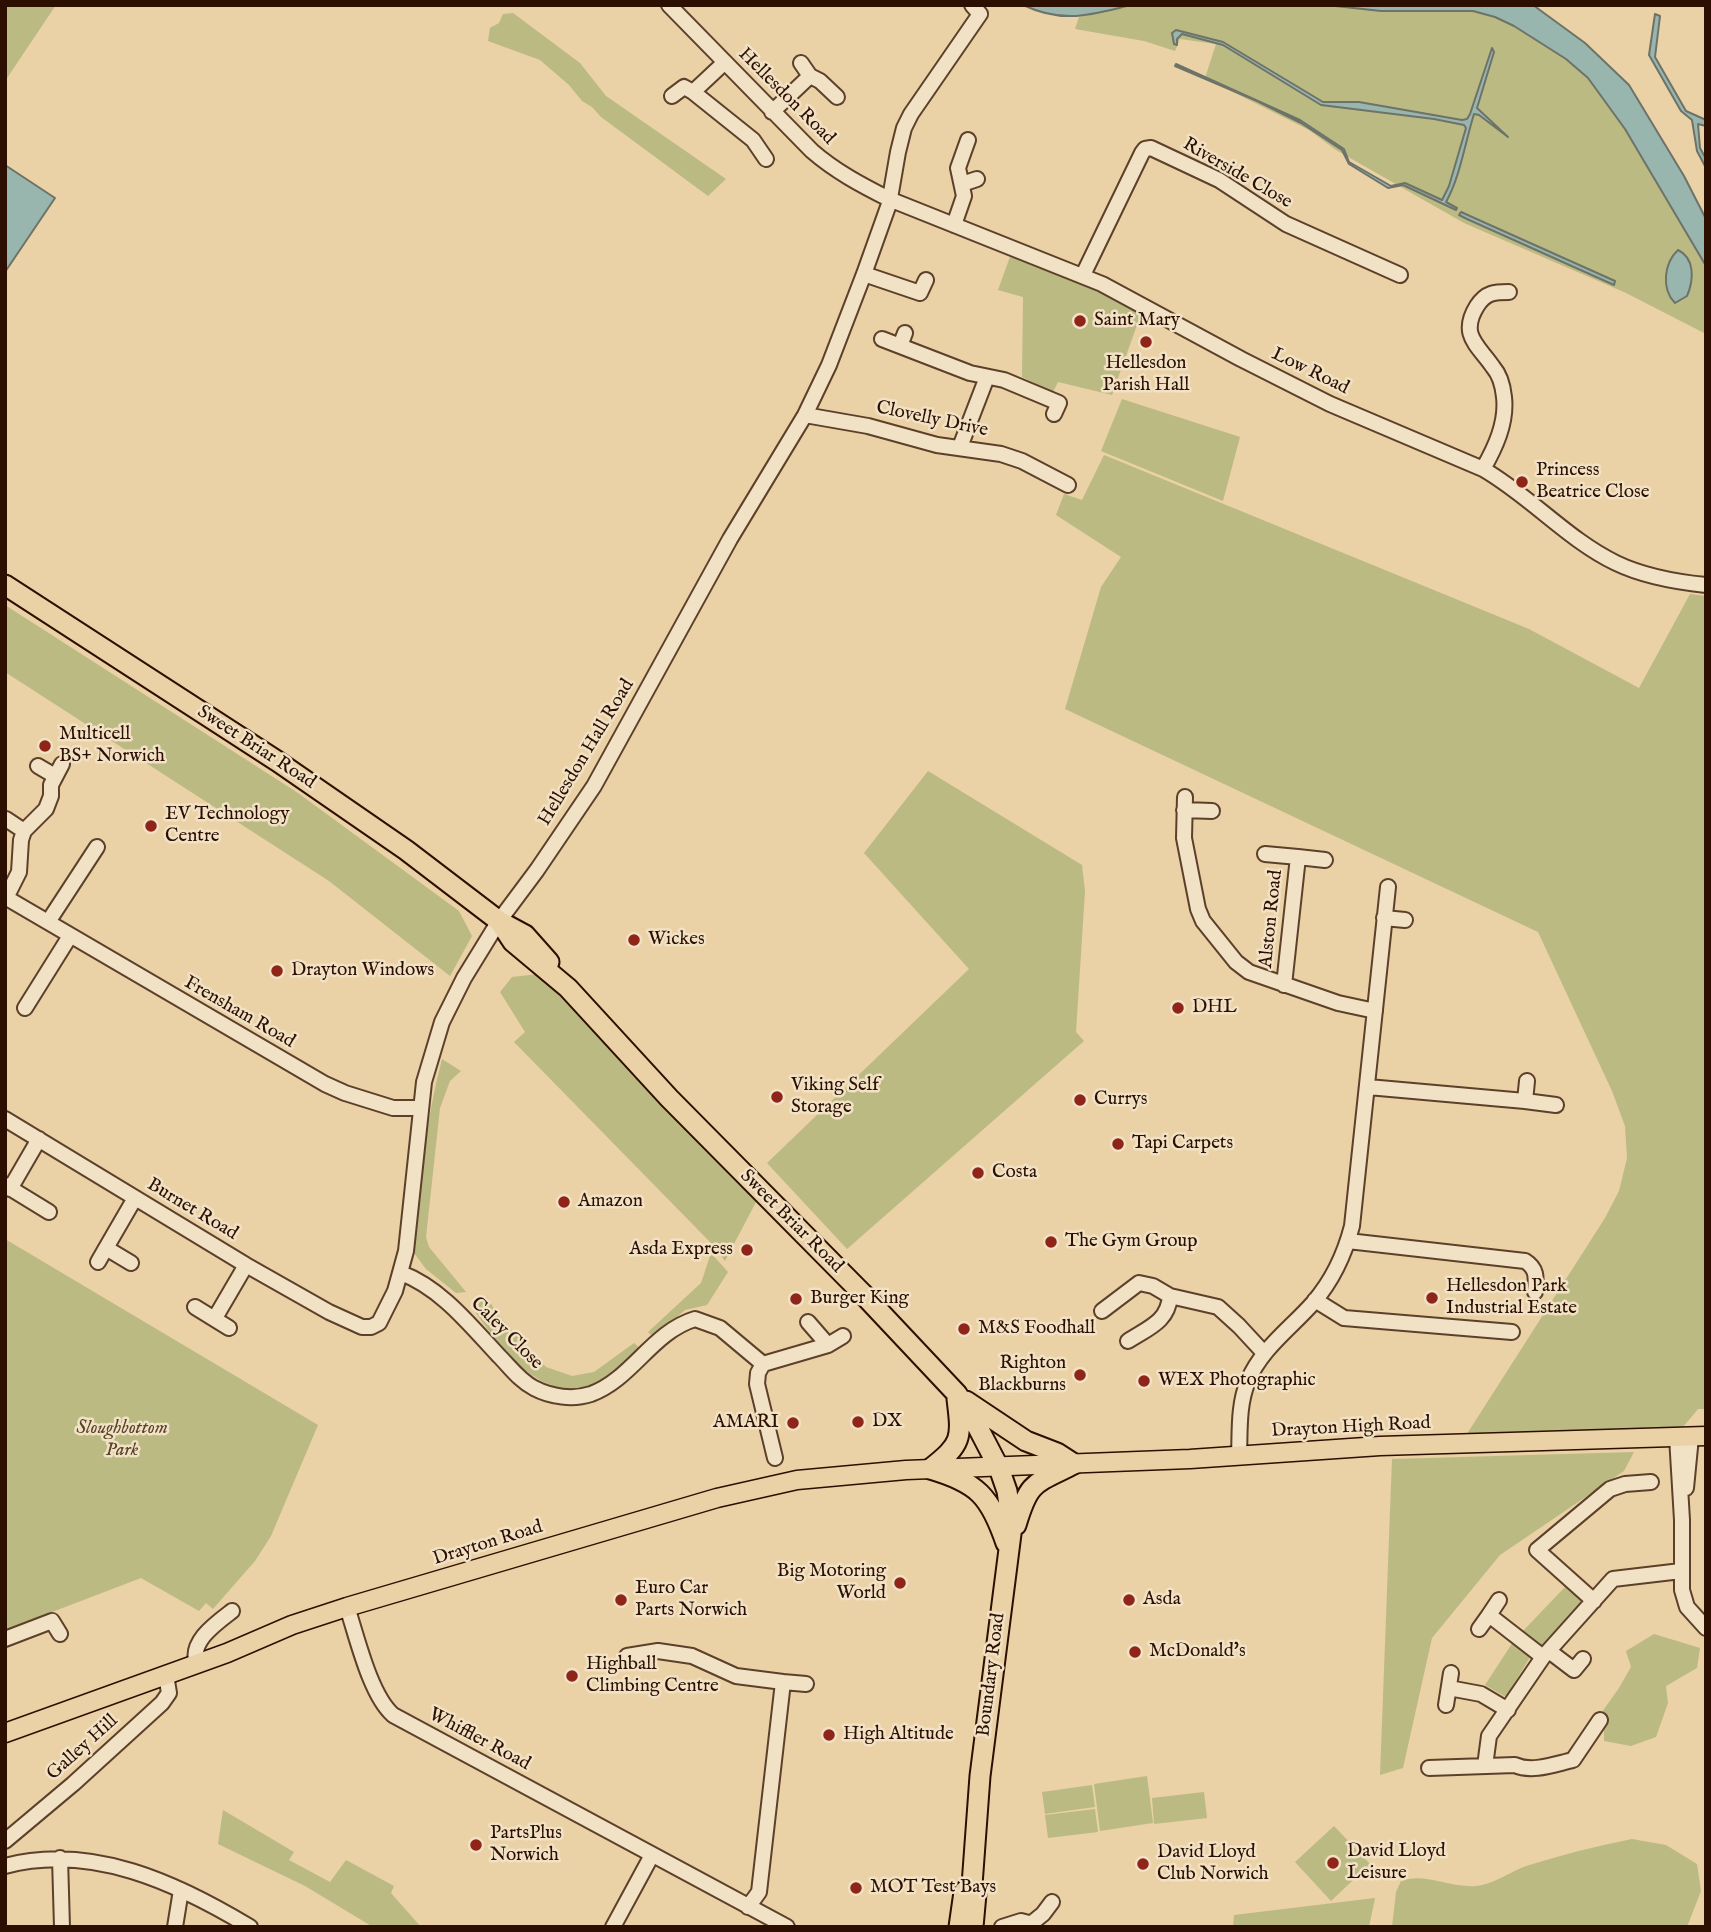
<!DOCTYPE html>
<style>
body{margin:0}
#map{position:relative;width:1711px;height:1932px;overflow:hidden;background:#ead1a6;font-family:"IM FELL English",serif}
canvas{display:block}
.frame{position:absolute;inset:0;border:7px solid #2c0f00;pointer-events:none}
</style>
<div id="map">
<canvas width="1711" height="1932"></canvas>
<div class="frame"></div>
</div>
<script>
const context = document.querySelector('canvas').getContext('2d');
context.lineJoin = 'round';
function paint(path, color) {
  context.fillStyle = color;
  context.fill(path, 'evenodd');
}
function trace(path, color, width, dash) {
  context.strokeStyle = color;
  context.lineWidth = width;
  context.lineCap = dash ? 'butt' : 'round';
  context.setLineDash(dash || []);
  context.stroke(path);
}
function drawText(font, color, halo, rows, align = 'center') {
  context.font = font + ' "IM FELL English",serif';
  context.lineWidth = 5;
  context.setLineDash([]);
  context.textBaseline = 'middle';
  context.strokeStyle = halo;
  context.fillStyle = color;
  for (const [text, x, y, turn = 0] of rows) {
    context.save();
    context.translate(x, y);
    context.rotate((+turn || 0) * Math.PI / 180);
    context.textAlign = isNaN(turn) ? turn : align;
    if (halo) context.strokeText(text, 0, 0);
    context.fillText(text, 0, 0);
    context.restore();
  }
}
paint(new Path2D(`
 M5,5H56L5,81Z
 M1131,5H1326L1381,11H1473L1495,17L1514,26L1566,59L1588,78L1625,129L1706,266V334L1626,293L1464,223L1336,150L1309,130L1205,78L1216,44L1180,39L1175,51L1144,41L1075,29L1079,17Z
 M513,13L580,63L606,96L726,179L708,196L601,117L592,107L582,101L569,85L540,60L488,41L490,28L499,23L503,14Z
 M1011,254L1061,272L1142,311L1112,395L1058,382L1053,392L1022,377L1023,297L998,290Z
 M1122,399L1240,437L1223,501L1101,451Z
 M1104,455L1529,629L1639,688L1690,594L1706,596V1409H1698L1683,1427L1465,1437L1605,1218L1619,1191L1627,1158L1625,1126L1612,1091L1538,932L1065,709L1101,587L1121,557L1056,515L1064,494L1082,500Z
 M5,605L298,793L459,911L472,936L450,976L329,881L5,672Z
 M928,771L1082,865L1085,891L1076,1032L1084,1041L847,1249L767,1163L969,969L864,853Z
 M539,974L756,1202L725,1261L710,1242L514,1042L525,1032L500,992L512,977Z
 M442,1059L461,1071L450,1081L440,1108L426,1237L429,1247L466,1292L456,1293L426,1269L414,1253C420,1187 425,1123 442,1059Z
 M5,1239L318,1425L271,1536L255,1561L213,1609L206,1603L199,1611L141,1578L5,1630Z
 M711,1253L728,1272L707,1305L685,1310L653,1337L648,1332L701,1283Z
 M487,1297L497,1314L546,1367L572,1376L594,1372L634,1343L640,1348C626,1362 613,1378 594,1386C542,1406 497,1344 472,1307Z
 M1634,1452L1624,1471L1500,1555L1432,1638L1403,1768L1380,1775L1392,1459Z
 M1565,1587L1580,1599L1581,1603L1544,1645L1540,1646L1523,1634V1631Z
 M1654,1634L1700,1648L1697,1668L1666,1686L1668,1703L1656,1737L1631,1746L1604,1741V1717L1602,1712L1619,1688L1631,1667L1626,1651Z
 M1513,1642L1532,1654L1507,1695L1504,1696L1485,1685Z
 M1147,1776L1153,1823L1100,1831L1094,1784Z
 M1092,1785L1095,1807L1045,1814L1042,1792Z
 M1204,1792L1207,1818L1154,1824L1152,1798Z
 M1095,1809L1098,1832L1048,1838L1045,1815Z
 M223,1810L294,1852L289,1860L330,1882L346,1860L394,1886L391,1893L421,1927H373L305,1886L218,1844Z
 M1334,1826L1370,1864L1331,1901L1295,1862Z
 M1632,1839L1666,1845L1697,1864L1701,1891L1687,1927H1392L1396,1892L1401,1881C1424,1872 1450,1888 1476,1886C1492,1885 1510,1872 1526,1866C1561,1855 1596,1846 1632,1839Z
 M1375,1898L1369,1927H1233L1234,1915Z`), '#bbba83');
const water = new Path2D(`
 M1023,5H1131C1089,15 1064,24 1023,5Z
 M1326,5H1533L1585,43L1629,85L1684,176L1706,219V266L1625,129L1588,78L1566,59L1514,26L1495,17L1473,11H1381Z
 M1655,14L1660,16L1655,57L1686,111L1706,120V126L1698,124L1700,148L1706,159V168L1697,151L1692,120L1681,111L1649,55Z
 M1176,30L1223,42L1323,102H1359L1462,120L1467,119L1470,114L1492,48L1494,52L1477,108L1508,137L1479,115L1474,114C1465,143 1460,177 1446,202L1457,208L1456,210L1403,185L1388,188L1349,164L1342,150L1301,123L1257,101L1175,66L1176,64L1300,120L1344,149L1349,162L1391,186L1405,183L1442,200L1449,186L1466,128L1464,125L1434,119L1321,105L1223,45L1182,34L1177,39V45L1174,44L1172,33Z
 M5,165L55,198L5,272Z
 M1461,212L1615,281L1614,285L1467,219L1459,215Z
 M1678,250C1695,258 1694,280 1687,296L1675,303C1661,289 1664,263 1678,250Z`);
paint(water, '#99b6ae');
trace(water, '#6d7368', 2);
const minor = new Path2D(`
 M669,5L812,151C835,171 861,185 889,199L1102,284L1241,359L1330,404L1483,469C1530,496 1568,540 1616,563C1643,576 1676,582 1706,585
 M810,76L820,81L837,97
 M693,92L724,63
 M672,96L684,87L693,92L753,140L766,159
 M772,112L810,76L801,63
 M962,184L977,179
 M954,225L964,196L958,168L968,140
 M864,274L920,293L926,280
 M1083,275L1142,153L1145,149L1151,148L1219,180L1286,224L1400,275
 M882,339L970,373L1004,380L1059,403L1054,414
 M900,346L905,333
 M805,415L868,426L937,445L1001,454L1022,461L1068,485
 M960,447L987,377
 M1483,469C1495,448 1507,423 1504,397C1503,387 1500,375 1493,367C1478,345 1459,335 1477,306C1486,292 1495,292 1509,292
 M38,766L55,776
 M1185,797L1184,838L1198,909L1203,921L1236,962L1249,972L1338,1003L1375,1011
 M1184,810L1212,811
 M24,831L46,809L51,796V785L62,764
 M1265,854L1298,857L1284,985
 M1298,857L1325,860
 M5,897L325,1084L345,1093L393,1108H420
 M6,898L19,872L21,840L24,831L6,819
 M1384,918L1405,920
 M48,922L97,847
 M25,1008L70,936
 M1368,1087L1525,1101L1527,1081
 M1525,1101L1556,1105
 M5,1119L246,1265L329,1312L362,1327H371L379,1323L395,1291L406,1251L424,1082L442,1022L464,978L499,921L537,870L594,786L730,539L805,415L829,365L864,274L889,204L898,152L904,128L911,114L980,14L972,5
 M5,1185L49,1212
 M10,1189L39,1139
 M1348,1241L1525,1261C1538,1269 1536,1279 1535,1292
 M98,1262L106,1248
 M131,1263L106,1248L135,1198
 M401,1273C441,1288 470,1325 499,1356C510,1367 520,1381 534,1388C551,1397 573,1400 591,1394C632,1379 652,1332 695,1319L720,1328L763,1364
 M1315,1300L1344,1318L1512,1332
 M195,1307L229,1328
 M1102,1311L1139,1283L1153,1286L1170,1296L1218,1307L1239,1326L1264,1353
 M215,1318L246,1265
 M808,1322L828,1345
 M1128,1341C1148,1328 1168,1322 1170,1296
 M1677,1437L1682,1520V1590L1687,1607L1706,1628
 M1239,1456C1240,1432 1238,1405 1248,1381C1261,1349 1291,1328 1313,1303C1332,1281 1345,1253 1352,1226L1388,887
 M775,1458L757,1384L758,1373L763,1364L828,1345L843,1336
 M1686,1488L1691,1437
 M1594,1601L1537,1550L1610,1489L1625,1484L1651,1482
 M347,1607C357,1637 370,1695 393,1715L787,1927
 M1489,1615L1499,1600
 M1479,1629L1489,1615L1543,1657
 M5,1639L52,1621L60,1634
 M1549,1651L1574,1670L1583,1659
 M627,1656L658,1651L692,1656L736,1676L783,1682
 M197,1664C189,1642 215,1624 232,1611
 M1449,1688L1481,1694L1508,1710
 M1446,1705L1451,1673
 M1485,1766L1489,1736L1543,1657L1613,1579L1681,1571
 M1429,1768L1515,1765C1532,1773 1555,1764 1573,1760L1600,1720
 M5,1841L73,1784L162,1703L169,1693L166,1675
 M60,1858L62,1927
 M5,1866C92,1843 177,1883 250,1927
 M748,1907L759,1892L783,1682L806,1684
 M175,1927L181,1890
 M613,1927L652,1855
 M1002,1927L1021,1921L1029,1923
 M1027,1927L1043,1914L1052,1902`);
const major = new Path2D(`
 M5,1733L227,1653L292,1625L347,1607L717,1498L797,1480L906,1470L1190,1459L1380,1446L1706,1436`);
const highway = new Path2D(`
 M5,585L277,761L406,850L499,921L525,935L549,962
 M499,921L513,942L568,988L669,1098L862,1293L957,1394L974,1420L999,1468L1007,1491L1012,1526L980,1776L972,1885L976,1894L973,1927
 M966,1401L1026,1441L1057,1453L1074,1464C1034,1484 1029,1481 1016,1525
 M930,1469C978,1483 990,1496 1006,1543
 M930,1469C962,1444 962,1439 957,1399
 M959,1927L964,1892L968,1888`);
trace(minor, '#5c402a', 18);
trace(major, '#2c0f00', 21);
trace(highway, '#2c0f00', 23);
trace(minor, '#f1e1c5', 14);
trace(major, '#ead1a6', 18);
trace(highway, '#ead1a6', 19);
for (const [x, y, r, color] of [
 [1080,321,7,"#8f2418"],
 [1146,342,7,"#8f2418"],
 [1522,482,7,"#8f2418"],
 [45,746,7,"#8f2418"],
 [151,826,7,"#8f2418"],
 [634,940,7,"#8f2418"],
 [277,971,7,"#8f2418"],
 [1178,1008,7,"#8f2418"],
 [777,1097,7,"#8f2418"],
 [1080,1100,7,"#8f2418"],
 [1118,1144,7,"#8f2418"],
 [978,1173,7,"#8f2418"],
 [564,1202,7,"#8f2418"],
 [1051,1242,7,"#8f2418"],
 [747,1250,7,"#8f2418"],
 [1432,1298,7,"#8f2418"],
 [796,1299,7,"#8f2418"],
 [964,1329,7,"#8f2418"],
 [1080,1375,7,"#8f2418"],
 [1144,1381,7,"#8f2418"],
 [858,1422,7,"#8f2418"],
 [793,1423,7,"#8f2418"],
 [900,1583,7,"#8f2418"],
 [621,1600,7,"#8f2418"],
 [1129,1600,7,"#8f2418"],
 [1135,1652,7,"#8f2418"],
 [572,1676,7,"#8f2418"],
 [829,1735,7,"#8f2418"],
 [476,1845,7,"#8f2418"],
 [1333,1863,7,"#8f2418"],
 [1143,1864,7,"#8f2418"],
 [856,1888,7,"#8f2418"]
]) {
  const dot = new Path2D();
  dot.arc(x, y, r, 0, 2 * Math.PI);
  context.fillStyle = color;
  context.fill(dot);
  trace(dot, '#f1e1c5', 2.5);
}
drawText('19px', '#2c0f00', '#f1e1c5', [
 ["Hellesdon Road",786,97,45],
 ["Riverside Close",1237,174,30],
 ["Low Road",1310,372,26],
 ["Clovelly Drive",932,420,12],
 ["Sweet Briar Road",256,748,33],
 ["Hellesdon Hall Road",587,753,-59],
 ["Alston Road",1272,919,-84],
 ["Frensham Road",239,1013,30],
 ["Burnet Road",192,1210,31],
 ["Sweet Briar Road",791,1222,45],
 ["Caley Close",506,1334,45],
 ["Drayton High Road",1351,1428,-3],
 ["Drayton Road",488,1544,-17],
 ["Boundary Road",992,1675,-83],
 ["Whiffler Road",479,1740,28],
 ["Galley Hill",83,1748,-42]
]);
drawText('19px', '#2c0f00', '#f1e1c5', [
 ["Saint Mary",1094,321],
 ["Hellesdon",1146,364,"center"],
 ["Parish Hall",1146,386,"center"],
 ["Princess",1536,471],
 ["Beatrice Close",1536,493],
 ["Multicell",59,735],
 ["BS+ Norwich",59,757],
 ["EV Technology",165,815],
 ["Centre",165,837],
 ["Wickes",648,940],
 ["Drayton Windows",291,971],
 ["DHL",1192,1008],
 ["Viking Self",791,1086],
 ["Storage",791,1108],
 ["Currys",1094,1100],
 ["Tapi Carpets",1132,1144],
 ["Costa",992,1173],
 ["Amazon",578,1202],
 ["The Gym Group",1065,1242],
 ["Asda Express",733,1250,"right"],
 ["Hellesdon Park",1446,1287],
 ["Industrial Estate",1446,1309],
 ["Burger King",810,1299],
 ["M&S Foodhall",978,1329],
 ["Righton",1066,1364,"right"],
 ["Blackburns",1066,1386,"right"],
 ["WEX Photographic",1158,1381],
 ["DX",872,1422],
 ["AMARI",779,1423,"right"],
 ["Big Motoring",886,1572,"right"],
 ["World",886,1594,"right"],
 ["Euro Car",635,1589],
 ["Parts Norwich",635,1611],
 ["Asda",1143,1600],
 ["McDonald's",1149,1652],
 ["Highball",586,1665],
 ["Climbing Centre",586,1687],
 ["High Altitude",843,1735],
 ["PartsPlus",490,1834],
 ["Norwich",490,1856],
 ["David Lloyd",1347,1852],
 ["Leisure",1347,1874],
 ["David Lloyd",1157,1853],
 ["Club Norwich",1157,1875],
 ["MOT Test Bays",870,1888]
], 'left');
drawText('italic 19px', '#574227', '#f1e1c5', [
 ["Sloughbottom",122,1429],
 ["Park",122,1451]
]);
</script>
